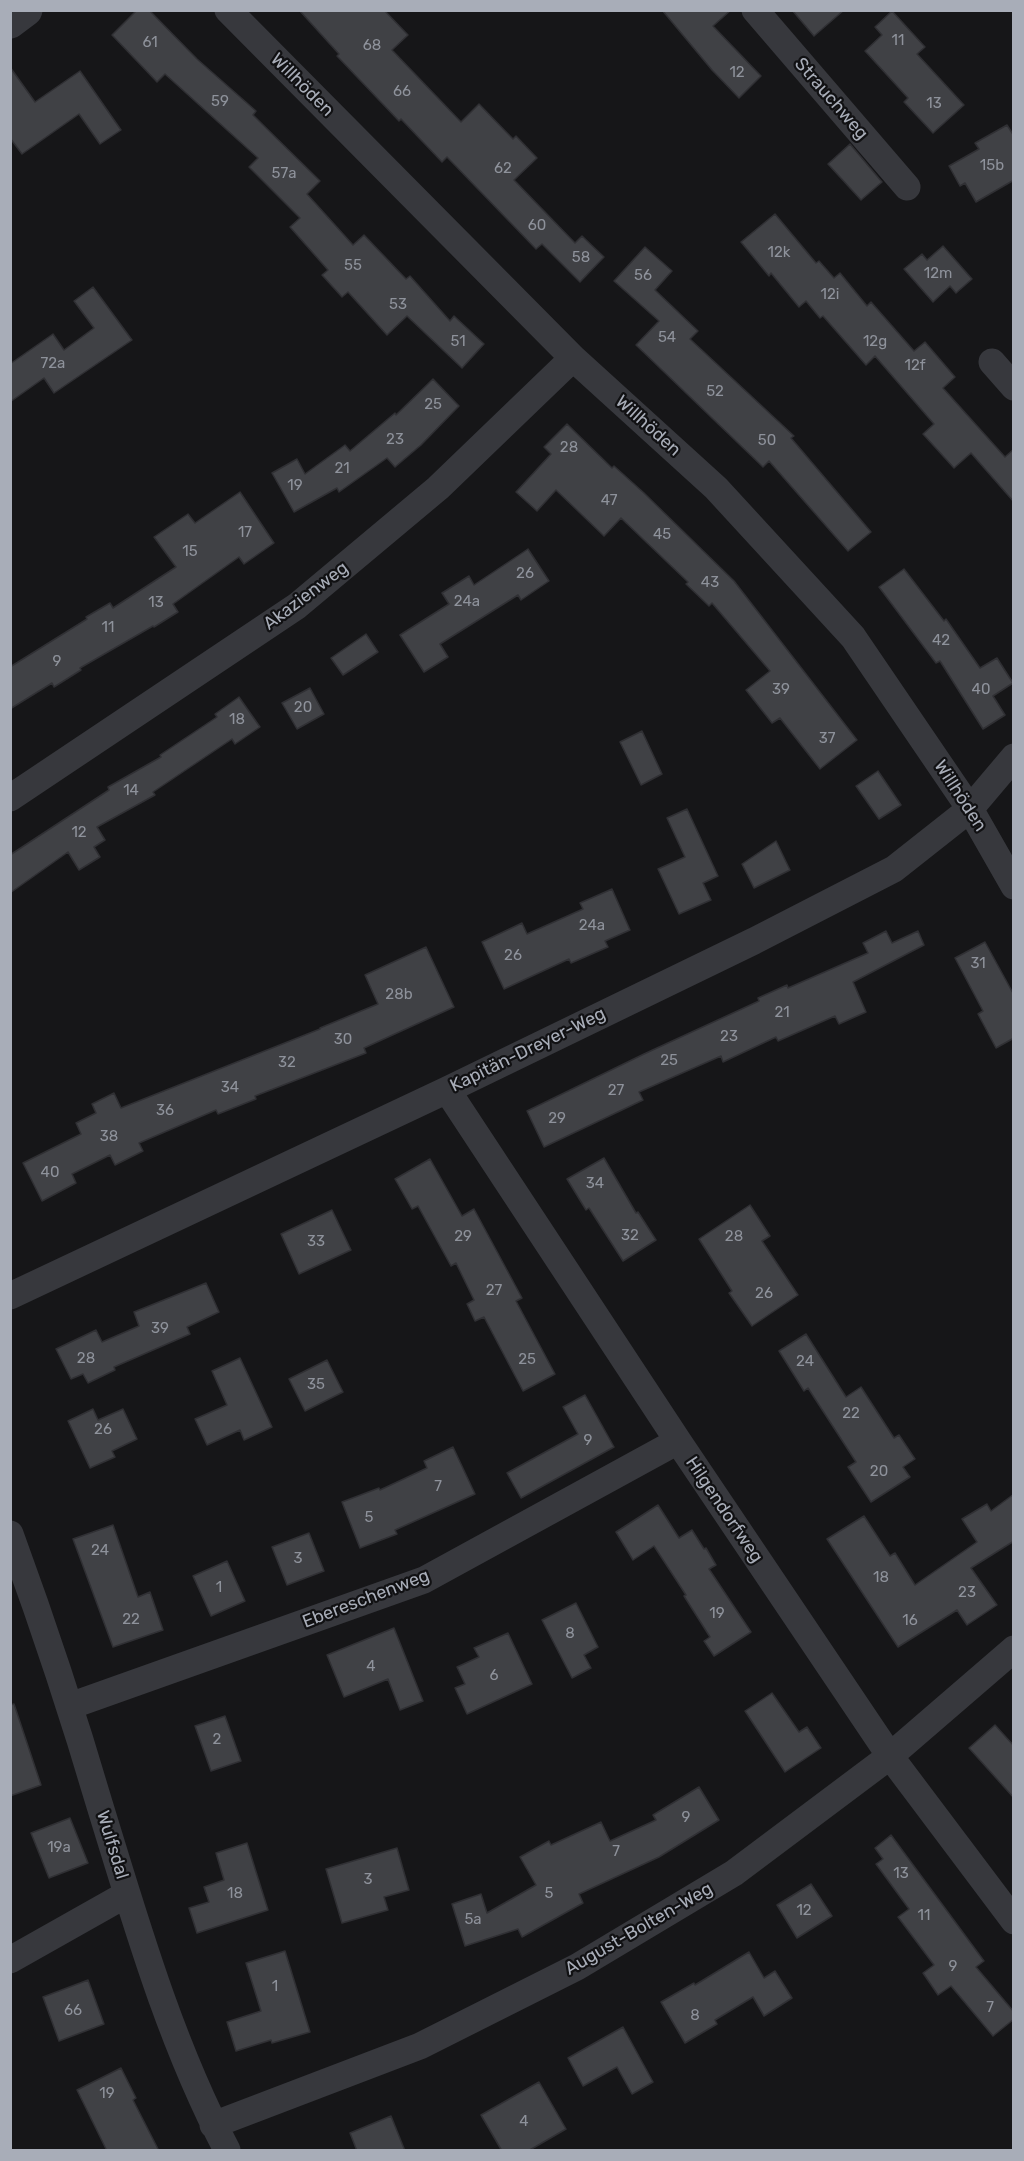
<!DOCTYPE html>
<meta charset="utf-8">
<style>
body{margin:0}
#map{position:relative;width:1024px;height:2161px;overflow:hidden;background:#161618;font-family:Rubik,sans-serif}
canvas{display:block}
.frame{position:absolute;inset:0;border:12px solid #a8adb8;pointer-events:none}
</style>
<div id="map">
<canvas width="1024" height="2161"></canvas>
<div class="frame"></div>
</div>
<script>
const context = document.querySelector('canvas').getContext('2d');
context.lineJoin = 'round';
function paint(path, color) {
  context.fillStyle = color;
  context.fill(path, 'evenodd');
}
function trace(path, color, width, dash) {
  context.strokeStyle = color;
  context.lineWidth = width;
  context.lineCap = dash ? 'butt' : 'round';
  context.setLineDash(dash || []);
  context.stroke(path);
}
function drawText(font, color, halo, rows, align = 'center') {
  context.font = font + ' Rubik,sans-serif';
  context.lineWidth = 4.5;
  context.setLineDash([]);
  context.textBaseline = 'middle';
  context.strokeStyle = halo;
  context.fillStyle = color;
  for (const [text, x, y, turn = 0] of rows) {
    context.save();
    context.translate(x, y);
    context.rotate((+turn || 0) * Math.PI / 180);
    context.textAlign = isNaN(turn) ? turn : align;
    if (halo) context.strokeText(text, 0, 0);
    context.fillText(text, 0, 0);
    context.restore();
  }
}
const building = new Path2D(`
 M137,10H149L197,59L256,111L253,115L320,181L307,194L353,245L364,235L406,279L410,276L450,321L454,316L484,344L462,368L407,316L387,335L348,292L342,297L322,275L328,270L290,227L300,218L249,167L258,158L165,74L157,82L112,35Z
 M299,10H384L408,35L392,50L461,122L479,104L513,139L516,136L537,158L514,180L575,243L582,236L604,257L580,282L542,244L536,249L447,157L442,162L401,119L399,121L337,56L339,54Z
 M662,10H731L713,26L761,76L739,98L712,70Z
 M792,10H844L814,36Z
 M892,11L925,47L917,54L964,105L933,133L904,102L908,98L865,51L882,35L875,27Z
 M10,67L35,102L80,71L121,130L100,144L79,114L22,154L10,138Z
 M1007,125L1014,136V180L976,202L965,183L960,186L949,166L979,149L975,143Z
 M850,144L882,182L861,200L828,164Z
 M775,214L816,263L819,261L834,278L840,273L867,306L871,302L914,351L925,342L955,377L943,388L1005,457L1014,449V502L971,453L954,468L923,434L934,424L875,356L866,365L823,316L820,318L806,301L799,307L771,273L769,276L741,242Z
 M943,246L972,279L956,293L950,286L933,302L904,269L922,254L927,260Z
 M645,247L672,271L655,290L698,331L690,339L794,436L791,438L871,532L848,551L769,461L763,467L636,345L659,321L614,281Z
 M93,287L132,340L54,393L44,378L10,402V364L53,334L64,350L94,328L74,301Z
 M433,379L459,406L421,445L395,467L387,458L339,492L337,488L294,512L272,473L297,459L305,474L345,445L350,451L395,413L396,415Z
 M567,424L612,468L614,466L644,493L734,581L857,740L820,769L780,718L772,723L746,690L770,671L712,603L709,606L686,584L688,582L621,518L604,536L556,490L537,511L516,492L551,454L544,447Z
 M240,492L274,543L244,564L239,557L173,604L178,612L154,627L153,626L80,668L81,670L54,687L52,683L10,709V667L87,619L86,617L110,603L113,608L176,567L154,537L188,514L195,523Z
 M528,549L549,581L521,600L518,595L440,644L448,657L424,672L400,635L449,604L442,593L469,576L474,585Z
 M904,569L944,621L946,619L980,668L997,658L1013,683L993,696L1005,715L983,729L940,661L936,663L879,587Z
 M366,634L378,652L343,675L331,658Z
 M310,688L324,714L297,729L282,703Z
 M239,697L260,727L235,744L232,739L153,792L155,795L97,827L105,840L94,847L100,857L79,870L68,852L10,893V855L109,790L108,787L161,757L160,755L217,717L215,714Z
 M642,731L662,774L641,785L620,742Z
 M878,771L901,805L879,819L856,786Z
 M687,809L718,876L703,883L711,900L679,914L658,869L685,857L667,818Z
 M776,841L790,870L754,888L742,864Z
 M612,889L630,930L605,941L608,947L571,963L569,959L504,989L482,942L522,923L527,934L583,909L580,903Z
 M886,931L892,943L918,931L924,945L853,982L866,1012L839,1024L835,1016L778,1041L776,1037L723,1062L721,1056L639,1092L643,1100L544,1147L527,1111L644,1054L759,1001L758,998L787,985L788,988L868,953L863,943Z
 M985,942L1014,995V1038L996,1048L978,1014L983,1011L955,958Z
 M426,947L454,1007L364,1048L366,1053L255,1096L256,1099L218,1114L216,1110L139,1143L143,1151L115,1165L110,1155L72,1174L76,1183L42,1201L23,1163L81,1134L76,1123L96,1113L92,1104L114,1093L121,1108L320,1029V1028L378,1004L365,975Z
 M604,1158L636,1213L638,1212L656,1240L623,1261L589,1208L586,1210L567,1179Z
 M430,1159L462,1216L474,1209L522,1298L516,1301L555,1374L523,1391L484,1317L475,1321L467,1304L474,1300L456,1263L451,1266L418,1206L412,1209L395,1179Z
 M750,1205L770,1236L762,1241L798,1295L752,1326L729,1293L732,1291L699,1239Z
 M332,1210L351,1250L299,1274L281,1234Z
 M206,1283L219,1312L187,1327L190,1334L114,1367L115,1370L88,1383L83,1374L71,1379L56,1349L96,1330L102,1342L139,1326L134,1312Z
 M806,1334L846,1397L861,1387L894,1438L899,1435L915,1459L903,1467L910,1477L871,1502L848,1467L856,1462L808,1388L804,1391L779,1351Z
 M240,1358L272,1427L244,1440L240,1430L207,1445L195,1419L227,1405L212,1371Z
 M327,1360L343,1392L305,1411L289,1379Z
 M585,1395L614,1447L521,1498L507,1473L578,1434L563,1407Z
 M93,1409L98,1420L123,1409L137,1439L112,1451L115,1457L90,1468L68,1421Z
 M453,1447L475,1494L395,1530L397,1534L360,1548L342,1502L379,1488L380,1490L427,1468L424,1461Z
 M1014,1494V1541L971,1568L997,1605L967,1625L957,1610L898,1647L827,1539L864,1516L890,1556L895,1553L915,1585L977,1542L962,1519L987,1504L991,1511Z
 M658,1505L679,1538L692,1530L704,1549L706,1548L716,1565L709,1569L751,1632L714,1656L704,1641L710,1637L684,1596L686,1595L654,1546L633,1560L616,1532Z
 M113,1525L138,1597L150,1592L163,1630L113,1647L73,1539Z
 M309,1533L324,1571L287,1585L272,1547Z
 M227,1561L245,1601L211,1616L193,1576Z
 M576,1603L598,1647L584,1655L591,1668L572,1678L542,1620Z
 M394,1628L423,1701L400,1710L388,1679L344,1697L327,1655Z
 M508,1633L532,1684L467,1714L455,1688L465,1684L457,1667L479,1657L474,1648Z
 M772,1693L799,1732L807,1727L821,1748L785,1772L745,1711Z
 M14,1704L41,1785L10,1796V1705Z
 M225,1716L241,1761L211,1771L195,1726Z
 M995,1725L1014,1746V1798L969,1748Z
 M699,1787L719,1820L659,1857L579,1894L583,1903L522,1937L518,1929L465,1946L452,1904L481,1894L487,1913L536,1885L520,1857L549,1841L551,1845L601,1822L610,1841L656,1820L653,1815Z
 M70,1818L88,1863L49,1878L31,1833Z
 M891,1835L984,1961L976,1967L1014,2012V2019L993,2036L951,1986L938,1995L923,1973L934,1965L898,1917L909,1909L876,1864L883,1859L875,1848Z
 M247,1843L268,1910L197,1933L189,1908L209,1902L204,1887L224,1880L216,1853Z
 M397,1848L409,1890L384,1897L388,1910L342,1923L326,1869Z
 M811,1884L832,1916L797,1938L777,1905Z
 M285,1951L310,2032L272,2043L271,2040L236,2051L227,2022L261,2011L246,1963Z
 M749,1952L764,1978L775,1971L792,1998L764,2016L753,1997L715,2020L717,2024L685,2043L661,2002L694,1983L695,1985Z
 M88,1980L104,2024L59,2041L43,1997Z
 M623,2027L653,2082L632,2094L617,2067L583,2086L568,2058Z
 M121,2068L136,2098L133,2100L159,2151H107L77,2090Z
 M539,2082L566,2129L528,2151H502L481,2115Z
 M391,2116L405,2151H357L350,2133Z`);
paint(building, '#404145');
trace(building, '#303034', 1.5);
trace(new Path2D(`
 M228,10L573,358L716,488L853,637L970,809L1014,886
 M755,10L907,187
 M992,362L1014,387
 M10,798L297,606L438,488L573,358
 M447,1090L678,1441L890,1756L1014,1921
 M10,1296L447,1090L754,941L894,869L970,809L1014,757
 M10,1534C43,1624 73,1714 100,1806C136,1923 170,2042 227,2150
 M70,1706L424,1580L678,1441
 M10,1960L127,1894
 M213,2125L420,2046L577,1967L734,1873L890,1756L1014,1649`), '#37383d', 27);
trace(new Path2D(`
 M10,22L26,10`), '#37383d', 33);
drawText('15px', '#8e929b', null, [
 ["11",898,41],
 ["61",150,43],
 ["68",372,46],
 ["12",737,73],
 ["66",402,92],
 ["59",220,102],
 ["13",934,104],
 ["15b",992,166],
 ["62",503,169],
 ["57a",284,174],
 ["60",537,226],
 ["12k",779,253],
 ["58",581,258],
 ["55",353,266],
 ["12m",938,274],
 ["56",643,276],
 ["12i",830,295],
 ["53",398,305],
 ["54",667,338],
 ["51",458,342],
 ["12g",875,342],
 ["72a",53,364],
 ["12f",915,366],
 ["52",715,392],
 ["25",433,405],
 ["23",395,440],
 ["50",767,441],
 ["28",569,448],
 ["21",342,469],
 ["19",295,486],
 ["47",609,501],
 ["17",245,533],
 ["45",662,535],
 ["15",190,552],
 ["26",525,574],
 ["43",710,583],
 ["24a",467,602],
 ["13",156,603],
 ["11",108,628],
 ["42",941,641],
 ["9",57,662],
 ["39",781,690],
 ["40",981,690],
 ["20",303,708],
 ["18",237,720],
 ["37",827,739],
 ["14",131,791],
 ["12",79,833],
 ["24a",592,926],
 ["26",513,956],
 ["31",978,964],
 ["28b",399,995],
 ["21",782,1013],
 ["23",729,1037],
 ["30",343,1040],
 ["25",669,1061],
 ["32",287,1063],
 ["34",230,1088],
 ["27",616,1091],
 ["36",165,1111],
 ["29",557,1119],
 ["38",109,1137],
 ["40",50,1173],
 ["34",595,1184],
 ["32",630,1236],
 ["29",463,1237],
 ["28",734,1237],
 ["33",316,1242],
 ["27",494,1291],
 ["26",764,1294],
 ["39",160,1329],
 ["28",86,1359],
 ["25",527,1360],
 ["24",805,1362],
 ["35",316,1385],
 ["22",851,1414],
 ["26",103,1430],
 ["9",588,1441],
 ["20",879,1472],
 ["7",438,1487],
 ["5",369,1518],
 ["24",100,1551],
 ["3",298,1559],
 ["18",881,1578],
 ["1",219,1588],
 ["23",967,1593],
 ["19",717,1614],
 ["22",131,1620],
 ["16",910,1621],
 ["8",570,1634],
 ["4",371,1667],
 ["6",494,1676],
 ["2",217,1740],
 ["9",686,1818],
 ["19a",59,1848],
 ["7",616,1852],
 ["13",901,1874],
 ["3",368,1880],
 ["18",235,1894],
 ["5",549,1894],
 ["12",804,1911],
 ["11",924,1916],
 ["5a",473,1920],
 ["9",953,1967],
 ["1",275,1987],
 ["7",990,2008],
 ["66",73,2011],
 ["8",695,2016],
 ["19",107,2094],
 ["4",524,2122]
]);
drawText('18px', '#a8adb8', '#111113', [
 ["Willhöden",302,85,45],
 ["Strauchweg",831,99,49],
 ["Willhöden",648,426,42],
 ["Akazienweg",306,596,-37],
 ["Willhöden",960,796,57],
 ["Kapitän-Dreyer-Weg",528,1050,-26],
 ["Hilgendorfweg",724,1510,56],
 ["Ebereschenweg",366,1599,-21],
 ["Wulfsdal",112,1845,73],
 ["August-Bolten-Weg",639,1929,-30]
]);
</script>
